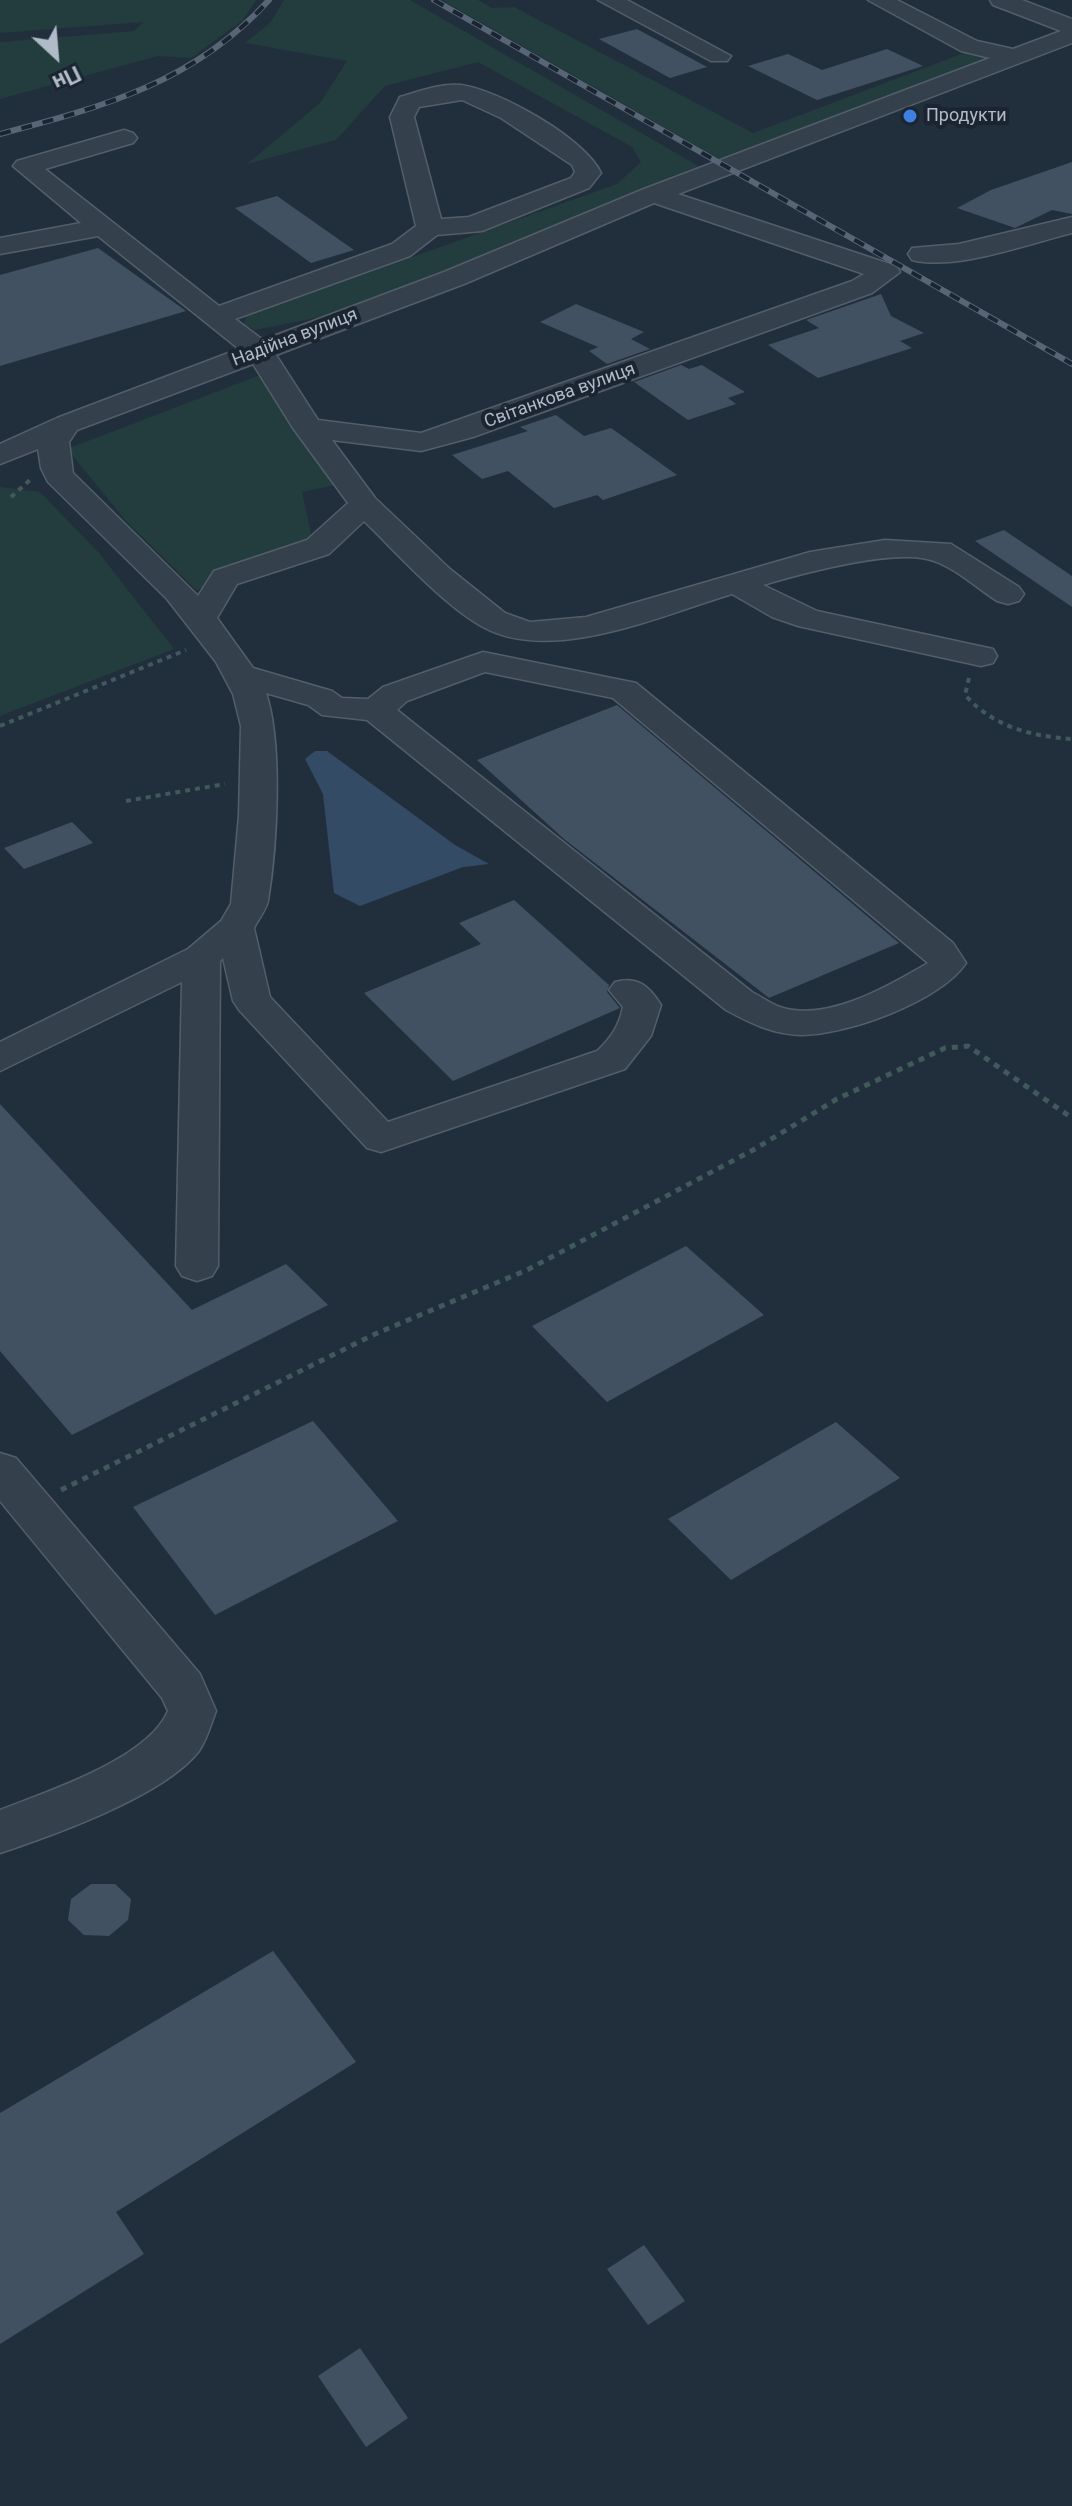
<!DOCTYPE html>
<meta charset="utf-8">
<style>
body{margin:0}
#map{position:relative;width:1072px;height:2506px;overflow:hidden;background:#212f3d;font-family:Roboto,sans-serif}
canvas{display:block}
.north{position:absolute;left:16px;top:16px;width:80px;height:80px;-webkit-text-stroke:6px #1a2531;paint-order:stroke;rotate:154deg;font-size:22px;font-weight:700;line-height:32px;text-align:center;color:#b1bbc8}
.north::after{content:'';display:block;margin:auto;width:28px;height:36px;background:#b1bbc8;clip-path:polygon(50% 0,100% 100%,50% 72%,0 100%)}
</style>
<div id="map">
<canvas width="1072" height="2506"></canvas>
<div class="north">Пн</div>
</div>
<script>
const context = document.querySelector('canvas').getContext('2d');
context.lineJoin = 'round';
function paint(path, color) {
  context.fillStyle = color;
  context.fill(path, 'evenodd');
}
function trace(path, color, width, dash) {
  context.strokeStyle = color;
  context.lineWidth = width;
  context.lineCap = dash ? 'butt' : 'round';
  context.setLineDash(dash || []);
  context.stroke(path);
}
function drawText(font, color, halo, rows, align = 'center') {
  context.font = font + ' Roboto,sans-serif';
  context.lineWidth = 8;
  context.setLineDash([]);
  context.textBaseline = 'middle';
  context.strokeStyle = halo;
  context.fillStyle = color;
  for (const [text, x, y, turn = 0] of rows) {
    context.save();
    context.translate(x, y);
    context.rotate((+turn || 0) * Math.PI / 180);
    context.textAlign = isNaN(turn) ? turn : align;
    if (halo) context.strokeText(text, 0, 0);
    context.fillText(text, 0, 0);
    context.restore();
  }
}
paint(new Path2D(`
 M0,0H256L243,20L191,58L158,56L0,99V42L134,31L144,22L0,33Z
 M284,0H410L702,168L539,237L336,314L255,330L243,324L247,316L617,184L641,162L632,147L478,62L385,86L336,140L247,164L320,103L347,61L245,43L270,23Z
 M442,0H478L492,8L514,7L753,133L964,53L985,52L995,60L725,162Z
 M268,372L336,485L302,492L316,556L196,590L126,521L67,449Z
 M0,487L40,492L99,553L174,649L0,716Z`), '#233c3e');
paint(new Path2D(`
 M315,751H327L455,845L489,864L463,867L360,906L334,893L323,794L305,759Z`), '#344b65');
paint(new Path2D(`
 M637,29L707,67L670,78L599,39Z
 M887,49L923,66L817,100L748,66L788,54L822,70Z
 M1072,162V214L1052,210L1015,228L957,208L991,190Z
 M277,196L354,250L311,263L235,208Z
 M98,248L186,311L0,366V275Z
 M881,294L891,316L924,333L900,341L912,348L818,378L768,345L819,328L806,320Z
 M576,304L644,332L631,339L650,349L607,364L589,351L598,347L540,322Z
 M681,365L689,369L702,365L745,392L728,398L736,404L688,420L634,382Z
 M556,415L584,436L611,428L677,475L603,500L597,495L554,508L508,471L482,479L452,455L528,431L520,427Z
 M1004,530L1072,576V607L975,541Z
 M617,705L899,943L769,998L564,839L477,760Z
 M72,822L93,843L24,869L4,848Z
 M514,900L609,985L607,992L620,1008L453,1081L364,993L481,944L459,923Z
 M0,1104L192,1310L286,1264L328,1305L72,1435L0,1351Z
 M686,1246L764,1315L607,1402L532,1326Z
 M313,1421L398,1521L215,1615L133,1507Z
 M836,1422L900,1478L731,1580L668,1519Z
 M91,1884H115L131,1899L128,1920L109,1936L84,1935L68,1920L71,1899Z
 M273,1951L356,2062L116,2212L144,2254L0,2344V2113Z
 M644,2245L685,2301L648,2325L607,2269Z
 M360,2348L408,2418L366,2447L318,2376Z`), '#425161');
const minor = new Path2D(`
 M598,0H627L731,56L727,61H711Z
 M868,0H897L977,41L1013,49L1061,31L993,5L990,0H1022L1072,19V43L678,194L896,266L900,272L872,293L473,437L421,451L332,440L375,498L450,569L505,613L530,622L586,617L810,552L885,540L951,544L1019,587L1024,594L1019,601L1008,604L997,601C977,588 955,568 934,561C896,547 801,574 763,585L817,611L993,649L997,656L993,663L981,666L798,626L772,617L732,594C662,615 552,665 483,627C443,605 397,553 364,521L329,554L237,584L217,618L253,668L332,691L342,698L368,699L383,687L483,652L636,683L953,943L966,963C941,1001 847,1035 801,1035C772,1034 750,1023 726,1010L367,720L322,715L308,705L266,693C283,744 277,847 268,901C266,910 258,920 254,928L270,997L388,1122L597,1051C611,1038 619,1026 623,1007L609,990L615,982C638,976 649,986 661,1005L651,1036L625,1069L381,1152L367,1148L239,1010L233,1001L223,958L220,961L218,1266L212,1276L197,1281L182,1276L176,1266L182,982L0,1071V1042L188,949L221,921L231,904L239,815L241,726L233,694L216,662L167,599L48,482L41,468L38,449L0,464V444L57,418L239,349L98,236L0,254V238L81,223L13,166L17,161L124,130L133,133L137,138L133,143L45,169L219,306L392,244L416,226L390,117L400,97C420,91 441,83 461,85C499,90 586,139 601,173L589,188L482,231L437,235L410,256L235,319L263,340L444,272L644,189L990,58L961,51ZM462,100L501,118L572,165L575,172L571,178L469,217L441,219L414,117L419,107ZM654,203L864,274L852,281L421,433L318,420L276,355L464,284ZM253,364L293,428L348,503L307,540L214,571L198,596L73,473L69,442L77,430ZM485,672L613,698L928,963C890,985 827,1023 780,1007C771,1004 762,997 752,992L397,710L407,701Z
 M1072,217V233C1027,244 956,271 912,260L908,254L912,248L959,244Z
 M0,1453L16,1458L200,1674L216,1711C211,1724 207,1739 199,1751C164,1796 54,1835 0,1853V1810C46,1792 148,1759 168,1711L162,1698L0,1501Z`);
trace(minor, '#535e6a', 3);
trace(new Path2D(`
 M11,497L30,480
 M969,678L965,695C994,727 1030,736 1072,739
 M0,726L186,650
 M126,801L225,784`), '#41595b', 4, [5, 5]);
trace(new Path2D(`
 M61,1490L375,1334L527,1270L755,1149L837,1099L945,1048L968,1046L1072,1118`), '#41595b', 5, [6, 6]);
paint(minor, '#35404d');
const rail = new Path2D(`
 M434,0L1072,364
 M0,134C103,107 195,82 269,0`);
trace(rail, '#576574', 6);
trace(rail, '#1a2531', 4, [11]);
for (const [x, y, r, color] of [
 [910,116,8,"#3f7fe0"]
]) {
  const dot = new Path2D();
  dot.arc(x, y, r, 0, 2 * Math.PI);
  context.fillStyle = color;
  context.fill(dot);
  trace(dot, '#1a2531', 3);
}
drawText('18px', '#b1bbc8', '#1a2531', [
 ["Продукти",926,116]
], 'left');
drawText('18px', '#b1bbc8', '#1a2531', [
 ["Надійна вулиця",295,338,-21],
 ["Світанкова вулиця",560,396,-20]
]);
</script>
